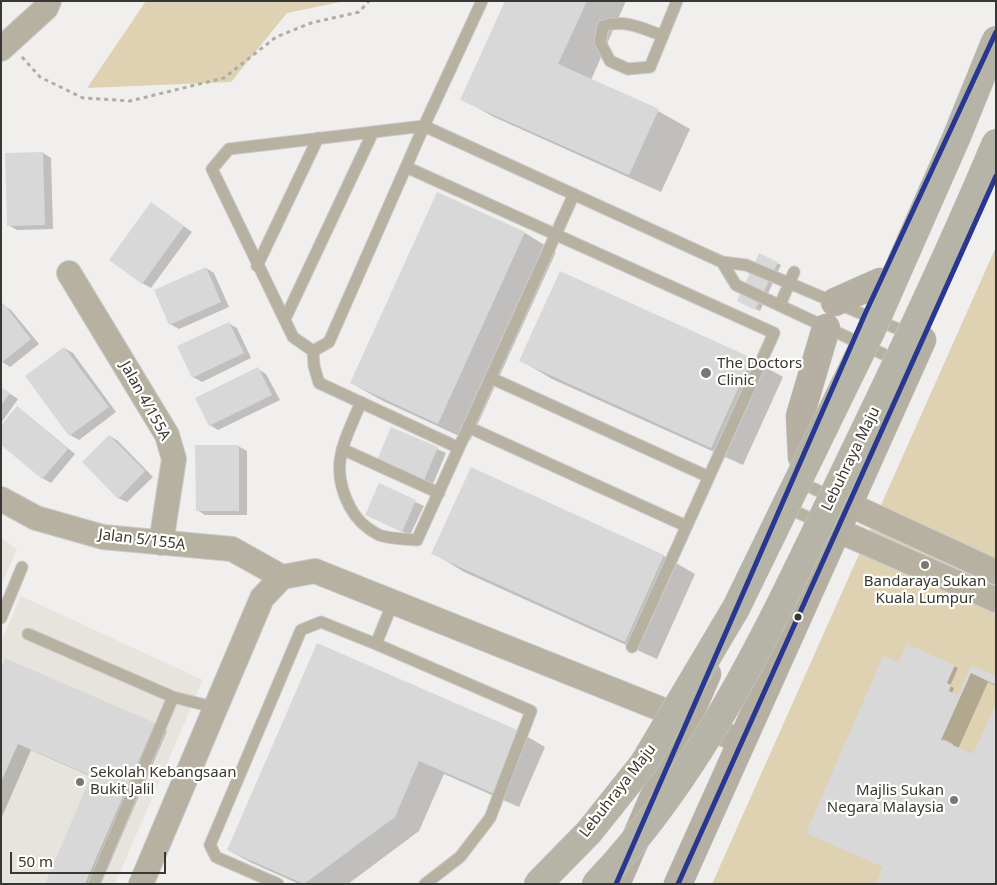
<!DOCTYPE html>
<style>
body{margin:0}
#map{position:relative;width:997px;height:885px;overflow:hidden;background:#f0efee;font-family:"Noto Sans",sans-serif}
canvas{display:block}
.frame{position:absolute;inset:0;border:2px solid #373735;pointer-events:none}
.scale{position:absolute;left:10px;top:852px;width:156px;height:22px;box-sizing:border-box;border:2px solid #373735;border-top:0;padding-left:6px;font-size:15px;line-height:18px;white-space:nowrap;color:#373735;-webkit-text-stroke:4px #fffefa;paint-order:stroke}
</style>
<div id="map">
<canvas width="997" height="885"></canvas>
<div class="frame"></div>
<div class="scale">50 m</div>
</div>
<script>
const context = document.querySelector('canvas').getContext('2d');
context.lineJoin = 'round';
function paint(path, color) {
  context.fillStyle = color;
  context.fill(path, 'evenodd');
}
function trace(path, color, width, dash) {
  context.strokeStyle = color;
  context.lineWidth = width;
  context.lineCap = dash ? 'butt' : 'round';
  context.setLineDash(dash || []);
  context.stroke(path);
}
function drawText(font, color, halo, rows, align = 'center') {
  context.font = font + ' "Noto Sans",sans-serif';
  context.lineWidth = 4.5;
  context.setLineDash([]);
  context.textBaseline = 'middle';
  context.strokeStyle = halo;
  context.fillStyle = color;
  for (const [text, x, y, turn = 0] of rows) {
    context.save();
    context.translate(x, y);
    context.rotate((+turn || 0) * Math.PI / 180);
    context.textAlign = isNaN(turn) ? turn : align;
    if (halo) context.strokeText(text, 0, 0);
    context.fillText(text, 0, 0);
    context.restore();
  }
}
paint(new Path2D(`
 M1,538L17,549L1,586Z
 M21,596L203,680L115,884H1V641Z`), '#e6e4dd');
paint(new Path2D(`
 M146,1H345L287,13L231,82L87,88Z
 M996,247V884H712Z`), '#ded2b3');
paint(new Path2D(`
 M506,1H626L591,80L658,111L690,129L661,192L494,117L462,99Z
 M43,153L51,158L53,229L17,230L8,225Z
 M437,194L525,233L556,252L470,441L383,401L351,383Z
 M160,209L192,232L151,288L142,283Z
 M777,263L781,265L760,311L742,303Z
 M206,268L214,273L229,307L179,329L170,324Z
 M3,305L11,310L39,344L10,367L2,362Z
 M228,323L237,328L251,358L202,382L193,377Z
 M64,348L73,353L116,412L79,440L70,435Z
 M751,359L783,377L743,465L552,379L520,360Z
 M258,369L266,374L280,400L218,430L210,425Z
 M1,388L18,399L1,423Z
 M18,407L75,454L51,483L42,478Z
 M391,428L446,453L433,484L386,464Z
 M110,436L118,441L153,477L127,502L118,498Z
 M238,446L247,451V515H205L197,510Z
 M471,469L664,556L695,574L657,659L464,572L433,553Z
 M379,485L424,506L410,535L366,515Z
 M318,645L521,733L545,747L519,807L444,774L419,831L348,884H299L252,863L228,850Z
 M899,664L954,666L958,668L950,686L954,688L952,693L959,696L972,666L996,677V686L988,682L958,749L996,884L884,867ZM943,739L953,744L952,746L942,742Z
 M1,671L154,724L167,731L101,884H46L92,777L31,750L1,819Z`), '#0003');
paint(new Path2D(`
 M505,1H587L558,64L659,109L629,175L460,100Z
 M43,152L45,225L7,226L5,153Z
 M437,192L525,232L438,424L350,383Z
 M151,202L184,226L142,284L109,260Z
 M759,253L778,262L755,310L737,301Z
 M206,267L221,302L169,325L154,290Z
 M560,271L752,358L711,448L519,361Z
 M3,303L31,339L1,363V304Z
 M229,322L244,353L192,378L177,346Z
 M64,347L109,407L69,436L25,376Z
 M258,367L272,395L209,426L195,398Z
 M1,387L10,393L1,406Z
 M17,406L68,449L42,479L1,445V425Z
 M391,427L438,447L424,480L377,460Z
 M109,435L145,471L118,499L82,462Z
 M195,445H239V511H196Z
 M471,467L664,555L625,642L431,554Z
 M379,483L416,500L402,532L365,515Z
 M317,643L522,732L495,794L419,761L395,817L304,884L227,850Z
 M907,644L955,665L947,683L951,685L949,691L958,695L971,665L996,676V685L971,673L941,740L973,754L996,703V884H876L883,867L806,833L883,656L899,662Z
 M5,658L155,723L85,884H45L91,776L18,744L1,782V668Z`), '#d9d8d8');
const lane = new Path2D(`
 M482,1L424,126L722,262L746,265L910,334
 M663,36C642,28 625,19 603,26L600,42L610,61L628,69L650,67L677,1
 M424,126L329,342L313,351L293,337L212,169L229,149Z
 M406,167L774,333L632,647
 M722,262L736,285L898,361
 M257,266L318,138
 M780,305L794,272
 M285,319L373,132
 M313,351L314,366L319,383L459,448
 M491,378L709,477
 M361,402C345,441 328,466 350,507C357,520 365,528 379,535C390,539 406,539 417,540L574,194
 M468,427L686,526
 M342,449L439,493
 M797,481L832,497
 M783,506L821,523
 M1,618L22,567
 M28,634L173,697L217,708
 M376,644L393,602
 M94,884L173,697
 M278,884L216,857L210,845L301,630L321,622L376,644L531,711L490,818L460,857L425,884`);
const street = new Path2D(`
 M1,49L46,8L49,1
 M69,273L167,435L174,459L161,543
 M1,499L36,518L103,537L232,549L282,577
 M848,504L996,572
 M837,530L996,600
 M141,884L262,598L282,577L315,571L741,741`);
const secondary = new Path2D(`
 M835,302L880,282
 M802,457L800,416L826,328
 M616,884L707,674
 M678,884L922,340`);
trace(lane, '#cbcac9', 13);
trace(street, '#cbcac9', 26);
trace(secondary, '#cbcac9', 29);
trace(new Path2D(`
 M22,57L40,77L83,98L130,101L224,78L276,37L311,23L359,12L369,1`), '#b0ada2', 3, [4, 4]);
trace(lane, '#b7b1a2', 11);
trace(street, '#b7b1a2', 24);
trace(secondary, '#b5b0a2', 28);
const highwayBridge = new Path2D(`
 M538,884L589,832L644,763L736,608L872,329L957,136L996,40
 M596,884C703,772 768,631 834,494C890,378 946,262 996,143`);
trace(highwayBridge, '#cbcac9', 29, []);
trace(highwayBridge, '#b6b3a7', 28);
trace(new Path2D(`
 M616,884L865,314L996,32
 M678,884L996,176`), '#283890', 5);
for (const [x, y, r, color] of [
 [706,373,6,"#787776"],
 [925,565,5,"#787776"],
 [798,617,4.5,"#373735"],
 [80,782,5,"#787776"],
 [954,800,5,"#787776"]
]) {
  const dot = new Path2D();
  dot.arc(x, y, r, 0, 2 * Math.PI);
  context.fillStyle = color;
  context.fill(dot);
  trace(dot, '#fffefa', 2);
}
drawText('15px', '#373735', '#fffefa', [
 ["The Doctors",717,364],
 ["Clinic",717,381],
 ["Bandaraya Sukan",925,582,"center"],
 ["Kuala Lumpur",925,599,"center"],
 ["Sekolah Kebangsaan",90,773],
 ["Bukit Jalil",90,790],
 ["Majlis Sukan",944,791,"right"],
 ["Negara Malaysia",944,808,"right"]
], 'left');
drawText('15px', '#373735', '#fffefa', [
 ["Jalan 4/155A",145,401,61],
 ["Lebuhraya Maju",851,459,-64],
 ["Jalan 5/155A",142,540,7],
 ["Lebuhraya Maju",618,791,-52]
]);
</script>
